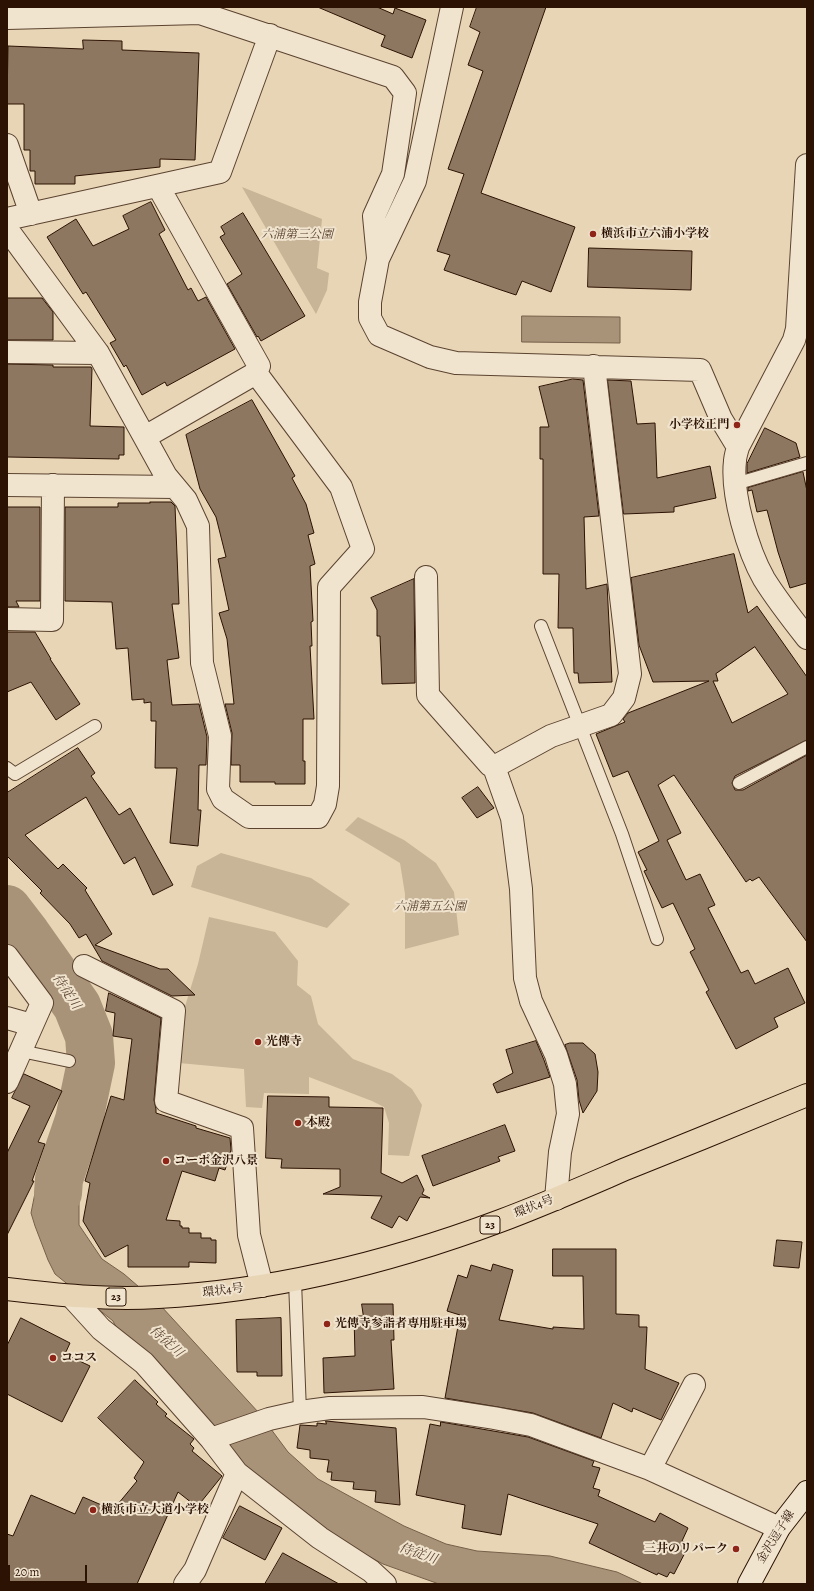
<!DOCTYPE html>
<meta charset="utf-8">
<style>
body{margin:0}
#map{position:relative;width:814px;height:1591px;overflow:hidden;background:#e8d5b5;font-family:Alegreya,serif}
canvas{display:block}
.frame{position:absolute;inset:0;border:8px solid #2c1203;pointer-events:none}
.scale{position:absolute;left:8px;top:1565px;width:79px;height:18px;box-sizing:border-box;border:2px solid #2c1203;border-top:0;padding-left:5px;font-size:12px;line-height:14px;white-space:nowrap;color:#2c1203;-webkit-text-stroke:3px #f0e4cf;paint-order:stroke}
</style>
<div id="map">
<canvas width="814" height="1591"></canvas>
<div class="frame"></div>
<div class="scale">20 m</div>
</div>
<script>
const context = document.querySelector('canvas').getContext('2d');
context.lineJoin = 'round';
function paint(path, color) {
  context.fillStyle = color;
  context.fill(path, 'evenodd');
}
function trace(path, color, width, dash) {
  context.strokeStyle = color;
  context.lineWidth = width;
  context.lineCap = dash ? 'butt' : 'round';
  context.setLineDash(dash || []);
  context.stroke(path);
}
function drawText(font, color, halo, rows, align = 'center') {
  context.font = font + ' Alegreya,"Noto Serif JP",serif';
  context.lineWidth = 4;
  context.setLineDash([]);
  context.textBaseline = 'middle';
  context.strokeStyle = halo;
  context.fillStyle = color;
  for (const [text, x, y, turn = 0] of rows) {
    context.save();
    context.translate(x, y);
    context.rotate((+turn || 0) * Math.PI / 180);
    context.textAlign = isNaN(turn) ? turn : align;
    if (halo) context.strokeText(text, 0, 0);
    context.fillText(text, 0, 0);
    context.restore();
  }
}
paint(new Path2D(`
 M242,187L322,219L317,268L329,273L327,290L316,314Z
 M358,817L404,840L436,863L454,892L459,935L405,949V894L400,863L345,830Z
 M221,853L311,878L350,904L327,928L191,887L197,866Z
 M209,917L275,932L298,961L297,985L311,996L318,1024L353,1059L392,1074L412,1089L422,1105L409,1156L388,1155L389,1123L384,1107L372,1101L309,1077V1094L264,1093L262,1108L246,1107L244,1069L179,1063L183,1013L198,964Z`), '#c8b497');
const water = new Path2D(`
 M522,316L620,317V343L522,342Z
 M56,1123L96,1137L79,1192V1225L102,1259L124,1274L161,1306L259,1413L288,1452L318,1479L404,1526L446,1544L477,1551L550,1556L617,1572L643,1584H439L383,1564L359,1551L250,1477L119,1333L113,1321L55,1274L48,1260L35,1226L31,1213L37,1183Z`);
paint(water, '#a89378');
trace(water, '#765f49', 1);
trace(new Path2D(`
 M7,909L27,935L77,1006L89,1036L91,1063L79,1120L59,1179L58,1193`), '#a89378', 48);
const building = new Path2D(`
 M318,7H377L393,14L395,8L426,20L412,58L381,46L385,36Z
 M477,7H546L481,193L575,227L551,292L522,281L516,295L498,289L444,270L450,255L437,251L464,174L448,169L483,71L468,65L480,32L470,27Z
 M83,40L122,41V50L199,53L195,160L160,159V167L75,176V184H35V171H30V150H24V104H7L8,46L83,49Z
 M151,202L165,230L159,234L188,290L191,288L198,301L206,297L235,349L167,386L165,382L142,395L126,365L124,367L110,343L116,340L86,292L83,294L47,237L76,219L93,246L129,229L123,216Z
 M243,213L305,316L261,341L258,336L257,337L227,284L242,274L220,237L225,234L221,227Z
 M589,248L692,251L691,290L588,287Z
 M7,298H42L53,312V340H7Z
 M7,364L53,365V367H91L92,369L90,426L124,427V455H119V459L7,457Z
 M573,379L583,380L599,516L584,517L586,589L607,584L612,682L579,683L578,673H574L573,628H558L559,574H543V459H540V427H549L539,387Z
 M608,380L631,381L637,424L655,423L657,478L710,466L716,498L674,507V512L624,514Z
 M252,400L295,476L292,478L306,504L314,533L308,535L315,564L310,566L313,621L311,622L312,646H310L314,719H303V761H305V784H275V782H240V765H231L232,733L225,704H234L227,639L219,613L229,610L218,559L226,557L216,517L200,489L186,435Z
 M765,428L796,443L800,457L747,473V464Z
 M803,472L807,491V583L790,588L778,552L767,510L757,512L752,490L748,491V488Z
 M150,502H171L175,506L179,604H172L179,658L167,660L172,705L199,704L207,737L206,765H199L198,810H201L198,846L170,843L177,768H155L156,721H151V702L144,703V699L132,700L128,648L116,649L112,602L65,601V507H118V503H150Z
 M7,507H40V601H16L19,607H7Z
 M734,554L748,613L757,606L807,677V740L735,776L732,783L735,790H743L807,755V942L759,877L752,881L750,879L746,882L674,775L658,785L681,833L667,840L686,880L700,874L715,905L708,908L741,973L748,970L755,984L788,968L805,1003L774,1018L778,1027L736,1049L706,992L709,990L690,952L695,949L673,903L662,908L644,871L647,870L638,852L659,841L628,771L613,777L596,734L625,722L623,719L628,713L709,681L653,682L639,645L631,578ZM755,647L788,694L732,723L713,681H718L716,674Z
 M414,579L415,683L382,684L380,636H377V610L371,598Z
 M7,632H35L51,659H50L80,704L56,720L31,682L7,692Z
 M78,748L95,773L91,776L119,815L130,808L173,885L153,895L135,857L124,864L86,797L25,835L58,869L63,864L87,888L85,890L112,934L95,945L160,969H168L195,995L172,996L102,961L86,934L79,938L70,924L40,893L42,891L7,856V793Z
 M478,787L494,808L477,818L462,798Z
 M109,993L161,1018L154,1100L156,1109V1113L196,1126V1128L230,1138L231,1150L225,1170L219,1168L215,1181L182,1171L166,1220L180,1221V1226H182V1228H189V1233H201V1238H211V1240H216V1263L189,1262V1267H128V1245L105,1257L83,1221L90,1183L85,1181L111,1096L124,1100L132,1039L113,1036L115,1013L106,1011Z
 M536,1041L544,1060L550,1077L497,1093L493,1084L513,1073L506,1050Z
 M570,1043H583L595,1054L598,1072L597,1091L583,1113L579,1100L577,1080L565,1045Z
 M24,1074L62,1091L38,1142L45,1144L32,1181H34L7,1235V1153L30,1106L12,1098Z
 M268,1096L329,1097V1107L383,1108L381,1173L402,1183L417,1175L424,1190L422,1194L430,1198L420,1197L407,1221L399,1216L392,1228L371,1218L382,1196L323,1194L340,1187V1169L281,1168L282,1159L266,1158Z
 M505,1125L515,1151L498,1157L500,1161L433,1186L422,1156Z
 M777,1240L802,1242L799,1268L774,1266Z
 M553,1249H616V1314L639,1315V1327H647L645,1369L679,1383L661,1420L633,1408L632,1412L613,1403L601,1438L533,1413L445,1398L460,1315L447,1311L458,1275L467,1278L471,1265L491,1271L493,1264L513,1270L499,1320L553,1329V1327L584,1329L583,1276H553Z
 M362,1304H393L394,1340H391L394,1389L324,1393L323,1358L355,1356L354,1316H363Z
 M21,1318L70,1343L65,1354L90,1366L62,1422L7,1394V1346Z
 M281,1318L282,1376H257V1372H237L236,1320Z
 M135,1380L158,1402L156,1404L167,1414L165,1416L194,1439L190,1444L194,1448L192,1451L222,1476L197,1507L178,1492L137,1584H7V1534L13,1536L31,1495L75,1514L83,1497L113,1510L137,1481L134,1478L144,1462L98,1418Z
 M326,1421L396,1428L400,1505L375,1502L376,1491L353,1489L354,1482L331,1480L332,1472H327L329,1460L310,1458V1450L297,1448L300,1425L317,1426V1423L326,1424Z
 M441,1422L528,1437L594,1461L592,1466L600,1468L593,1488L600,1490L598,1496L655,1522L660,1513L688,1528L682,1541L689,1545L674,1574L670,1572L667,1577L658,1573L657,1575L589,1543L598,1524L508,1494L501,1535L462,1528L465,1505L416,1495L430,1424L440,1426Z
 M240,1506L282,1528L265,1560L223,1538Z
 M283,1553L339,1584H265Z`);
paint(building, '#8e7760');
trace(building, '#2c1203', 1);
const service = new Path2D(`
 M735,484L807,463
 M541,626L622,834L657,939
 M7,768L15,774L95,726
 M739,783L807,747
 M21,1051L69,1061
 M295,1281L300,1412`);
const minor = new Path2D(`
 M452,7L415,181L378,259L370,302V318L379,335L430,357L456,363L700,370L721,419L738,447
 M7,18L200,13L393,77L405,93L393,174L374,216L378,258
 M7,145L31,214
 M807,165L797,329L794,340L738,447C737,451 735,457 735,461C731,494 748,551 764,579C777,600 792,619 807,638
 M158,186L259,366L256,373
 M7,219L220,172L270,35
 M7,229L98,353L166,476L186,500L198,526L202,663L220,736L218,789L223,799L249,817H318L325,804L328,786L329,587L363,549L341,487L256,373L145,437
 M7,352L98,353
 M7,485L175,487
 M426,577L428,695L490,765L494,767
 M7,619L52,620L53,485
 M7,956L42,1003L7,1082
 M84,966L174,1011L166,1101L242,1128L249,1235L262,1286
 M7,1018L32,1025
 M556,1199L560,1152L568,1114L565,1084L556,1055L531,1001L525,978L521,889L512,818L494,767L551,736L611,715L624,698L630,674L594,366
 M71,1296L101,1329L144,1363L211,1439L237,1473L320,1538L371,1571L385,1584
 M211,1439L269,1419L300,1412L330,1408L423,1407L494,1418L531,1425L650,1469L779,1528
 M650,1469L694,1385
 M185,1584L195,1570L237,1473`);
const secondary = new Path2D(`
 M749,1584L779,1528L807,1492`);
const primary = new Path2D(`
 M7,1289C57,1295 107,1300 158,1297C275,1291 390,1262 500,1221C543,1205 586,1186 628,1168C688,1144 747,1120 807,1095`);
trace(service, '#5b4330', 14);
trace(minor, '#5b4330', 24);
trace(secondary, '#2c1203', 24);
trace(primary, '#2c1203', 24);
trace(service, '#f0e4cf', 12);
trace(minor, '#f0e4cf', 22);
trace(secondary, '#f0e4cf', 22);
trace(primary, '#e8d5b5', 22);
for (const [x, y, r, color] of [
 [593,234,4,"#8f2418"],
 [737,425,4,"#8f2418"],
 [258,1042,4,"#8f2418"],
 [298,1123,4,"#8f2418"],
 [166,1161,4,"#8f2418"],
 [327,1324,4,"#8f2418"],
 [53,1358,4,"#8f2418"],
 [93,1510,4,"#8f2418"],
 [736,1549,4,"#8f2418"]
]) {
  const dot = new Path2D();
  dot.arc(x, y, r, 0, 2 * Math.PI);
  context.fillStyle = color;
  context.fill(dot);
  trace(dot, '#f0e4cf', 1.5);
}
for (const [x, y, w] of [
 [490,1225,20],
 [116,1297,20]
]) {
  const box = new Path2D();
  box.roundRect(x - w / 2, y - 9, w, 18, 3);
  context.fillStyle = '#f0e4cf';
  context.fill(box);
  trace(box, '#2c1203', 1);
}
drawText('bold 11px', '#2c1203', null, [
 ["23",490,1225],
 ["23",116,1297]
]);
drawText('bold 12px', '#2c1203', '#f0e4cf', [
 ["横浜市立六浦小学校",601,234],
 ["小学校正門",729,425,"right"],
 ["光傳寺",266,1042],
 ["本殿",306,1123],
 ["コーポ金沢八景",174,1161],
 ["光傳寺参詣者専用駐車場",335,1324],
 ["ココス",61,1358],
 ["横浜市立大道小学校",101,1510],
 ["三井のリパーク",728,1549,"right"]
], 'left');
drawText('italic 12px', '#5b432f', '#f0e4cf', [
 ["六浦第三公園",297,235],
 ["六浦第五公園",430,907]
]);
drawText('12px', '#2c1203', '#f0e4cf', [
 ["環状4号",534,1207,-22],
 ["環状4号",223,1291,-7],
 ["金沢逗子線",776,1537,-58]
]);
drawText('italic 13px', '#5e4632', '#f0e4cf', [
 ["侍従川",66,992,56],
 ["侍従川",166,1342,42],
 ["侍従川",418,1554,19]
]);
</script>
